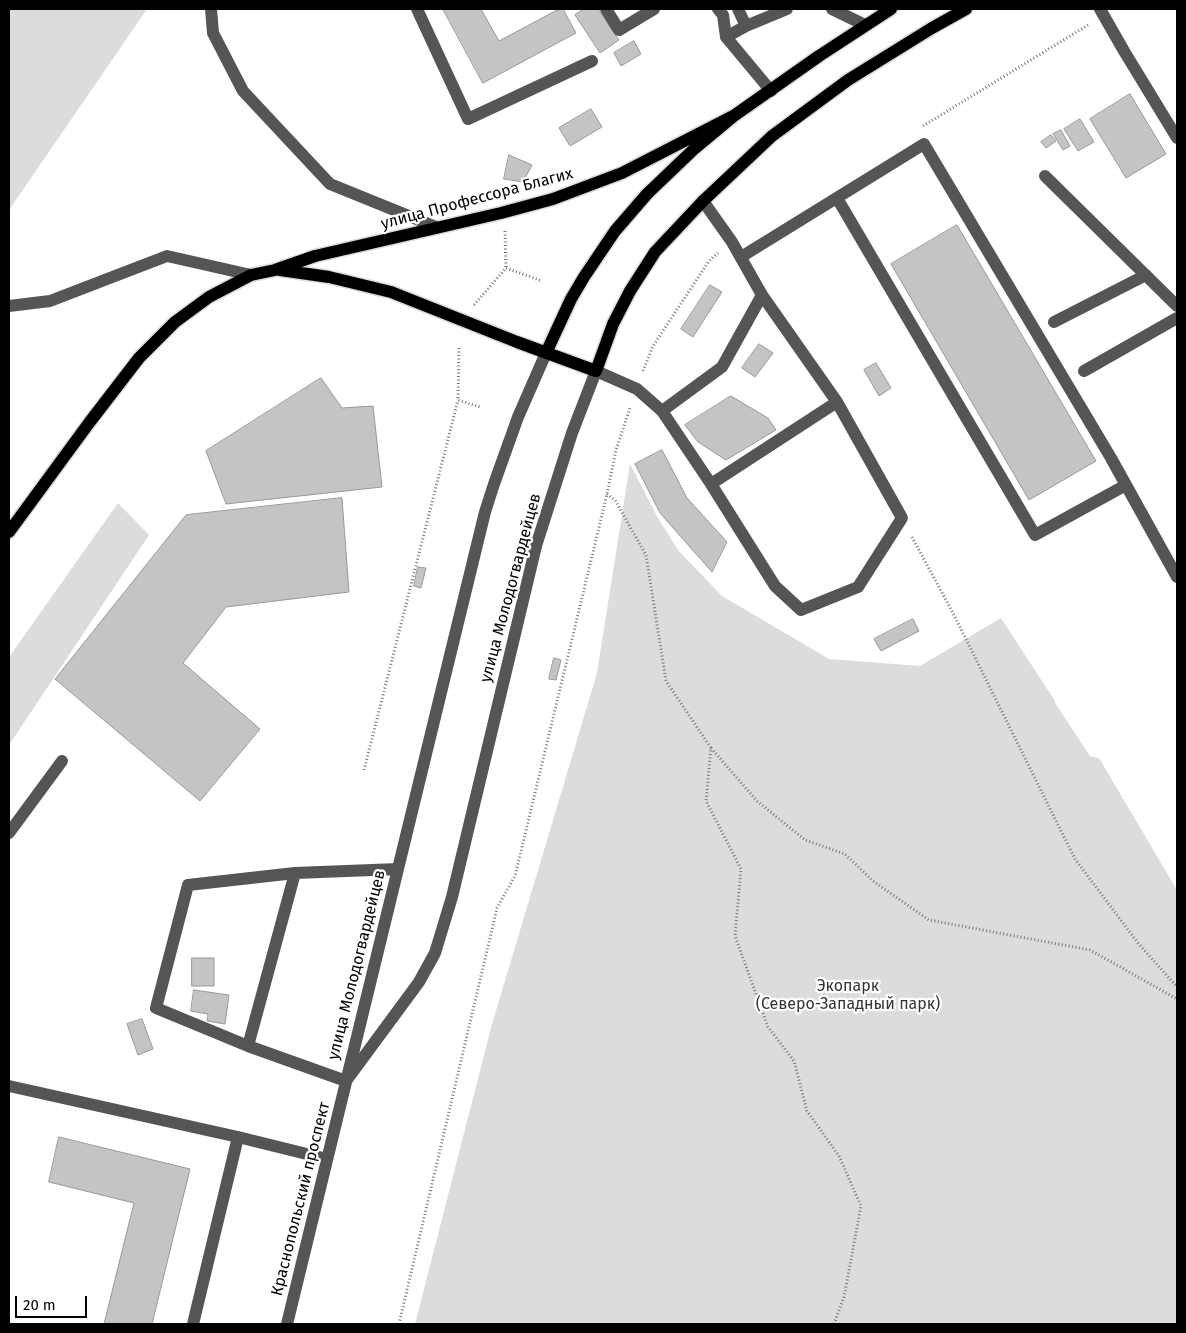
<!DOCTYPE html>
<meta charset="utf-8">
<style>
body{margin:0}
#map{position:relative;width:1186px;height:1333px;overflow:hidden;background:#fff;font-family:"Fira Sans",sans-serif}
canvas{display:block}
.frame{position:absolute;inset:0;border:10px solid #000;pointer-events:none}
.scale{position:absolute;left:15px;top:1296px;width:72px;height:22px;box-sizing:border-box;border:2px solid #000;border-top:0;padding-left:6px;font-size:15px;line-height:18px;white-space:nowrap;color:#000;-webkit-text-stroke:4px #fff;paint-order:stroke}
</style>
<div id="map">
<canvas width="1186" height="1333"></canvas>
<div class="frame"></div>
<div class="scale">20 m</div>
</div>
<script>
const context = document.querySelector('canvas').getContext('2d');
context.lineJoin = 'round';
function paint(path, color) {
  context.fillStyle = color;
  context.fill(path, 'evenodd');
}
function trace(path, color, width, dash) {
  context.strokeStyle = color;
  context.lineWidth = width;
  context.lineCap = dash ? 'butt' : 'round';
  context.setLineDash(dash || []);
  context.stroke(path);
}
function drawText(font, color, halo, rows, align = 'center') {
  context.font = font + ' "Fira Sans",sans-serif';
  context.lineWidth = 4.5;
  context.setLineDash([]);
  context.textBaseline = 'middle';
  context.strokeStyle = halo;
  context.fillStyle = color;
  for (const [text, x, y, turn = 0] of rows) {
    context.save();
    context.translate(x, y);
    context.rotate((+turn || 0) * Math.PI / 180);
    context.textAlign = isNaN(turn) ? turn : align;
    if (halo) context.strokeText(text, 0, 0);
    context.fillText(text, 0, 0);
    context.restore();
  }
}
paint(new Path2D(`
 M9,9H147L9,210Z
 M630,464L658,518L678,550L722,596L829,659L920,666L1001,618L1055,701V703L1090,756L1099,758L1177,890V1324H415L492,1024L597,673Z
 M118,503L149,535L9,745V657Z`), '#dcdcdc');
const building = new Path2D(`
 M443,9H481L499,41L559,9H563L576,33L483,83Z
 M584,9H598L619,40L600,53L575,15Z
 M634,41L641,54L621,66L614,53Z
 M1130,94L1166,154L1126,178L1090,119Z
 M591,109L602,127L570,146L559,128Z
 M1080,119L1094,142L1078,151L1064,129Z
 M1061,130L1070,146L1063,150L1053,134Z
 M1051,135L1056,141L1046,148L1041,142Z
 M509,155L532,165L523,182L504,179Z
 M957,225L1096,461L1029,500L891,264Z
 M710,285L722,292L693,337L681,329Z
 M759,344L773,353L755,377L742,368Z
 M876,363L891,388L879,396L864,370Z
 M321,378L342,408L373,406L382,487L226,504L206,451Z
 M731,396L768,418L776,430L726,460L698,442L685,425Z
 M662,450L687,498L727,542L712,572L660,513L635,464Z
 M342,498L349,592L226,607L183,663L260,729L200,801L55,679L186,515Z
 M418,567L426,568L421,588L414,586Z
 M913,619L919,631L881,651L874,639Z
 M554,658L561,660L556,680L549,679Z
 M192,958H214V986H192Z
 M194,990L229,995L225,1024L207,1021L208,1014L191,1011Z
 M142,1019L153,1049L138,1055L127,1024Z
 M59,1137L190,1169L152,1324H104L134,1203L49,1182Z`);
paint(building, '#c4c4c4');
trace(building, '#999', 1);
const major = new Path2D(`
 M280,270L329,277L391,292L517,342L596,371L613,324L630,291L655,252L703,201L772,136L848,80L932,28L966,9
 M546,353L571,299L584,277L615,231L647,194L693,150L735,115L819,56L891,9
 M9,532L89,423L139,358L175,322L209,297L251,275L275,270L315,256L501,213L553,199L622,173L735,115`);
trace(major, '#dbdbdb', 15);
trace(new Path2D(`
 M923,126L1088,25
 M505,231L506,268
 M474,305L506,268L542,281
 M459,348L458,400L480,407
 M643,371L653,346L709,261L718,253
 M607,494L615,500L646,555L666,681L711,748
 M912,537L954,615L1075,859L1138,943L1177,987
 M364,770L458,400
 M399,1324L497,908L515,876L607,494L616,450L630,408
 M834,1324L844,1297L861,1206L839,1156L807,1111L794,1061L768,1027L735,936L741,869L706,801L711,748L757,801L805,840L845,854L873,881L929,920L1090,950L1177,999`), '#777', 3, [1, 2.5]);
trace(new Path2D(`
 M211,9L213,33L243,91L330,184L436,227
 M417,9L468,119L592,61
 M606,9L619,30L654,9
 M718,9L723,15L726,37L771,91
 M832,9L865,25
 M1100,9L1124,51L1177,138
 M746,26L787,9
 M726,37L746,26L738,9
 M1045,176L1177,306
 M837,198L1035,535L1126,485
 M741,257L924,144L1111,458L1177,577
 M9,306L50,301L167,256L251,275
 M1054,322L1146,275
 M1084,371L1177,318
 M662,411L722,367L762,295
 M711,484L837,402
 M9,833L62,761
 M295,873L248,1046L346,1081
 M248,1046L156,1008L188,885L295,873L398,869
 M346,1081L419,982L435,953L452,897L536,546L572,433L596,371L637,389L662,411L711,484L775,586L801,610L858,587L902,518L837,402L762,295L732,242L703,201
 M9,1086L238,1137L193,1324
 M238,1137L327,1159
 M287,1324L485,512L494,484L518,417L546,353`), '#555', 12);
trace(major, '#000', 12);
drawText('16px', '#000', '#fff', [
 ["улица Профессора Благих",477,199,-15],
 ["улица Молодогвардейцев",511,588,-75],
 ["улица Молодогвардейцев",357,965,-76],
 ["Краснопольский проспект",301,1199,-76]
]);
drawText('16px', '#333', '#fff', [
 ["Экопарк",848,987],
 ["(Северо-Западный парк)",848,1005]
]);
</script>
